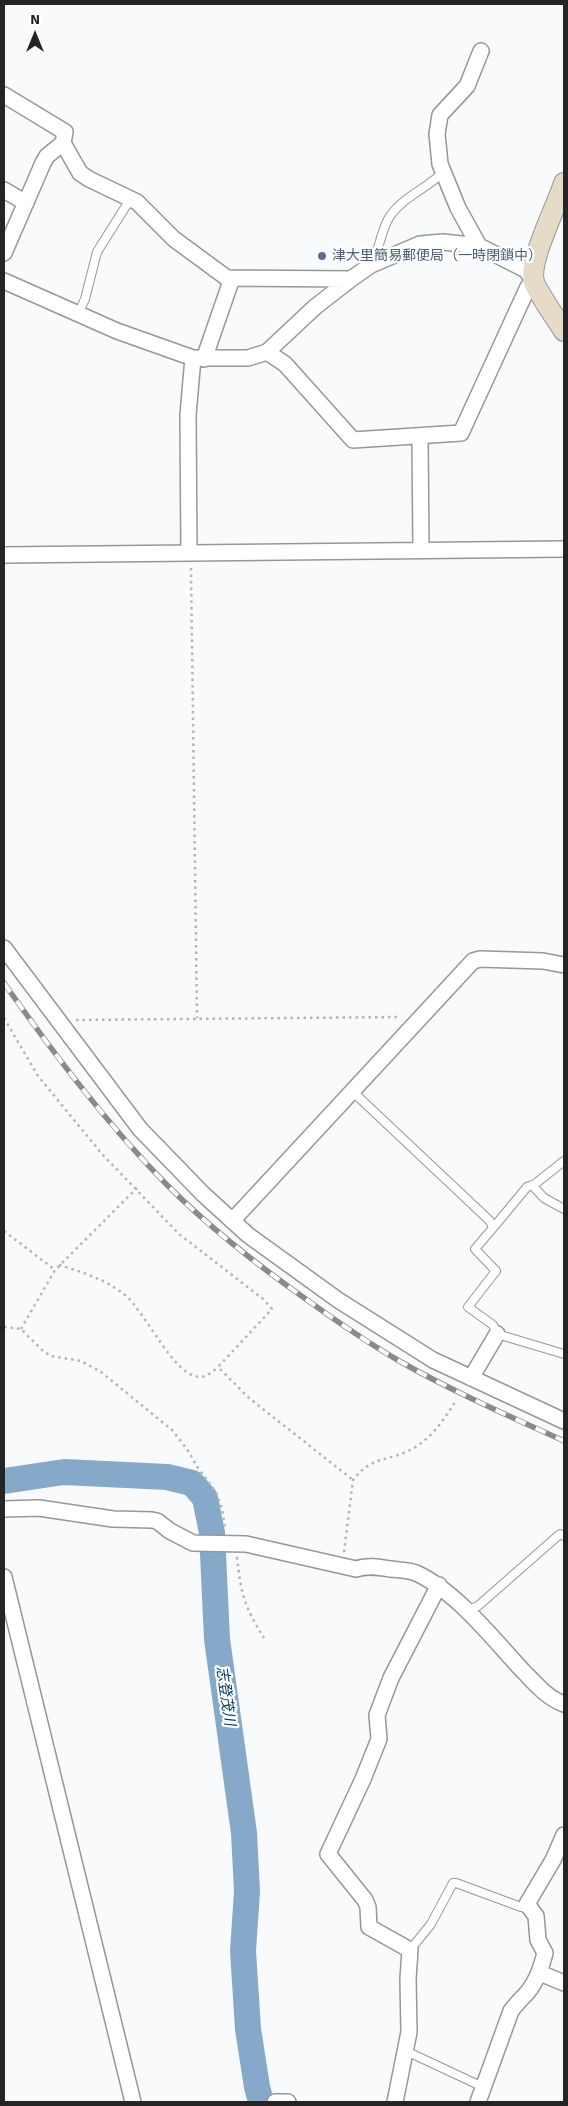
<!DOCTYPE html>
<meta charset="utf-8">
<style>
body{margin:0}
#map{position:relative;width:568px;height:2106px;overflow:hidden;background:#f9fafb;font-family:Signika,sans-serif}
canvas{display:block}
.frame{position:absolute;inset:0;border:5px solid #252526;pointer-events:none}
.north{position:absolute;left:10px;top:10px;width:50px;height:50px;-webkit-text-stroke:4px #fff;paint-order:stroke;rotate:0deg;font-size:14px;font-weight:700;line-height:20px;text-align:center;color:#252526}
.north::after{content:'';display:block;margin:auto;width:18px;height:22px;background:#252526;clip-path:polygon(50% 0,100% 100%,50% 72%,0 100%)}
</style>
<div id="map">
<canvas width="568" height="2106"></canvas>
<div class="frame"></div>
<div class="north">N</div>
</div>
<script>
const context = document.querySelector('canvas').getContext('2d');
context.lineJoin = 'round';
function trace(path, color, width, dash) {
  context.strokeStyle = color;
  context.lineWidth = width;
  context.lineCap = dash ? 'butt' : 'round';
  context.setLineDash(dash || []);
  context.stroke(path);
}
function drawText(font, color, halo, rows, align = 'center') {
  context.font = font + ' Signika,"Noto Sans JP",sans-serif';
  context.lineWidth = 4.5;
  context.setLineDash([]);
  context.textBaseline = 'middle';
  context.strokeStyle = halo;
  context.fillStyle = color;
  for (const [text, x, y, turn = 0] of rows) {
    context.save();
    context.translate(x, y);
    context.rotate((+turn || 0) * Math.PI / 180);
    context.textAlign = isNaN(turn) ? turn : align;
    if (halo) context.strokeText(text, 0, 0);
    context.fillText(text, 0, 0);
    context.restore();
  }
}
trace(new Path2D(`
 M4,1481L64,1472L167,1477L192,1483L205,1498L212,1533L217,1639L244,1833L247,1891L243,1951L248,2029L257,2087L261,2102`), '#86a9ca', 26);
const lane = new Path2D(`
 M372,263C380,248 381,230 390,216C404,196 427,189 443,172
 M78,314L85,299L97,252L131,198
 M352,1091L490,1221L493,1228L527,1187L535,1184L564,1161
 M532,1185L544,1198L564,1209
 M493,1228L475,1249L496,1271L468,1307L493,1325L497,1334L564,1354
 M466,1611L478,1606L560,1534L564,1536
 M410,1950L431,1924L453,1883H456L521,1907L529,1908
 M406,2051L483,2087`);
const street = new Path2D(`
 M4,95L65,132L63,143L80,173L89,179L137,202L174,239L227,278L351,279
 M4,190L26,203
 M479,246L458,208L440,164L437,134L440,115L467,86L481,51
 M4,253L43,163L47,156L63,143
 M4,281L117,331L193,358H248L267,352L315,307L351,279L371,265L420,244L443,242L479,246L526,270L534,282L528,287L461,433L353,440L285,364L267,352
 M204,359L230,284V278
 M420,436L421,551
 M189,553L188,415L193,358
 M4,555L564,549
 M4,948L140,1129L203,1194L248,1235L338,1300L433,1360L564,1421
 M232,1221L473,961L480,959L543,961L564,965
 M471,1378L497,1334
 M4,1509L39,1508L113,1519L152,1520L157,1521L170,1531L193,1543L246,1544L356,1569C367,1565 379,1567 390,1569C399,1570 408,1570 416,1573C456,1591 494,1640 523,1671C536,1684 547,1698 564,1704
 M4,1577L133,2102
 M540,1973L564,1983
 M275,2102H288
 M395,2102L409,2032L408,1979L410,1950L369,1927L368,1907L365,1900L328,1854L363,1779L379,1739L377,1715L391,1678L439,1585
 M478,2102L511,2011C516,2004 521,1999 527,1993C537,1981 541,1968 545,1953L538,1940L536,1916L527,1904L553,1860L564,1835`);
const secondary = new Path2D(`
 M564,183C557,206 528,261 534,282C538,293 557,320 564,331`);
trace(lane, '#969798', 10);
trace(street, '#969798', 18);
trace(secondary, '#969798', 22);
trace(new Path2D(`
 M191,568L197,1018
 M4,1018L38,1076L102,1154L179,1234L263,1299L272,1309L218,1367L249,1398L353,1480
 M76,1020L400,1017
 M4,1231L55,1270
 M59,1265C82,1272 105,1279 125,1295C146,1312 174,1378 201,1377C208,1376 213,1371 218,1367
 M4,1327L21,1329L43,1351L51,1356L81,1361L101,1372L172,1430L187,1449L198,1468L216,1492L222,1508L225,1529
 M21,1329L55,1270L137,1188
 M344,1552L353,1480C372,1455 389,1462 414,1448C432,1437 444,1420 455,1402
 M237,1557C241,1594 244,1606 264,1638`), '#b3b4b5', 2.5, [2.5, 4]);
trace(lane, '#fff', 8);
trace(street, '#fff', 15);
trace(secondary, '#e6dac8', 20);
const rail = new Path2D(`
 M4,983C54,1054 106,1123 167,1185C211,1229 260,1267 310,1302C339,1323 370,1344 401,1362C454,1392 509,1416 564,1441`);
trace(rail, '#8a8a8b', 5.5);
trace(rail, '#fff', 4, [11]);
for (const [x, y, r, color] of [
 [322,256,5,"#5c6f8a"]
]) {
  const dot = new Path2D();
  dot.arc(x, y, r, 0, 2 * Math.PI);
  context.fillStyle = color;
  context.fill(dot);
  trace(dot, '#fff', 2);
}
drawText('14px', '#4e5e75', '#fff', [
 ["津大里簡易郵便局（一時閉鎖中）",332,256]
], 'left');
drawText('italic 15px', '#003a64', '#fff', [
 ["志登茂川",225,1696,82]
]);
</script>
